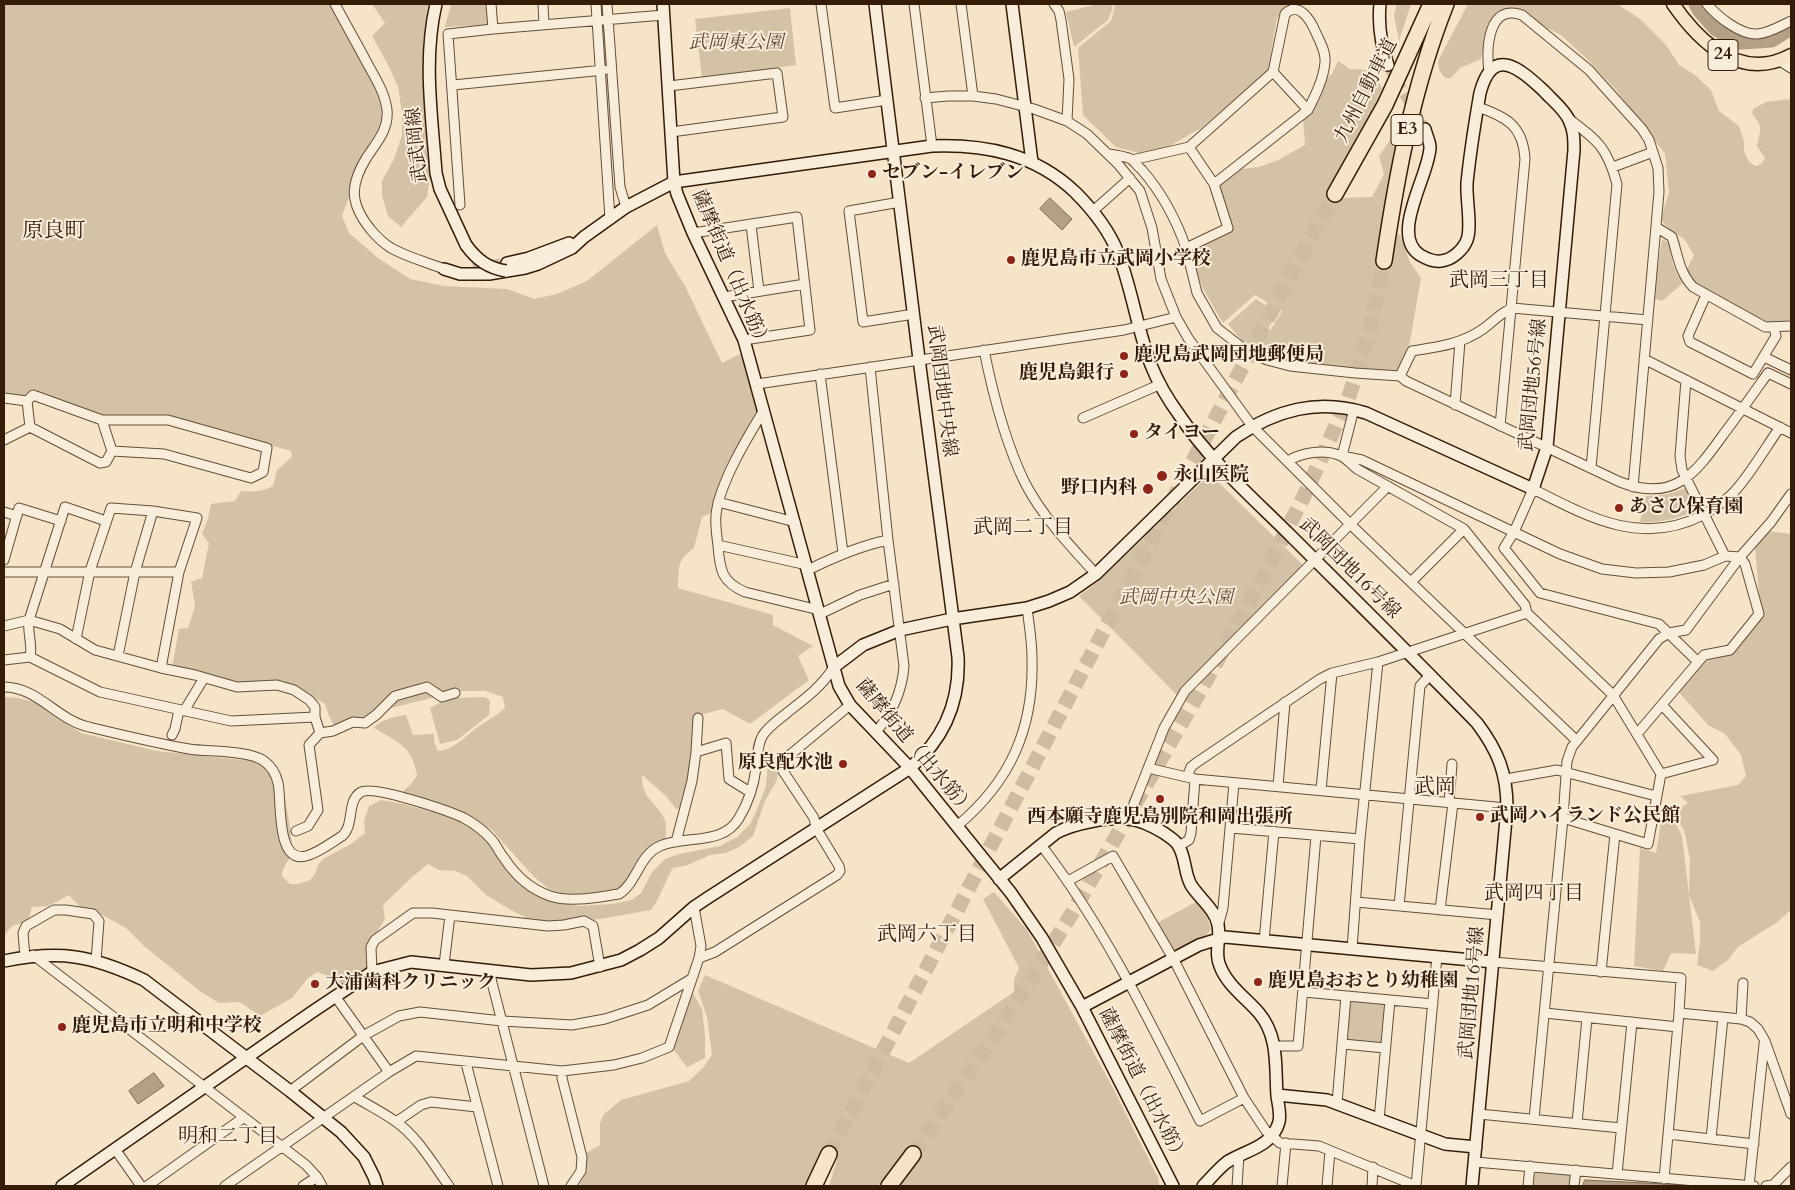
<!DOCTYPE html>
<meta charset="utf-8">
<style>
body{margin:0}
#map{position:relative;width:1795px;height:1190px;overflow:hidden;background:#f5e4c8;font-family:Cardo,serif}
canvas{display:block}
.frame{position:absolute;inset:0;border:5px solid #341c08;pointer-events:none}
</style>
<div id="map">
<canvas width="1795" height="1190"></canvas>
<div class="frame"></div>
</div>
<script>
const context = document.querySelector('canvas').getContext('2d');
context.lineJoin = 'round';
function paint(path, color) {
  context.fillStyle = color;
  context.fill(path, 'evenodd');
}
function trace(path, color, width, dash) {
  context.strokeStyle = color;
  context.lineWidth = width;
  context.lineCap = dash ? 'butt' : 'round';
  context.setLineDash(dash || []);
  context.stroke(path);
}
function drawText(font, color, halo, rows, align = 'center') {
  context.font = font + ' Cardo,"Noto Serif JP",serif';
  context.lineWidth = 4;
  context.setLineDash([]);
  context.textBaseline = 'middle';
  context.strokeStyle = halo;
  context.fillStyle = color;
  for (const [text, x, y, turn = 0] of rows) {
    context.save();
    context.translate(x, y);
    context.rotate((+turn || 0) * Math.PI / 180);
    context.textAlign = isNaN(turn) ? turn : align;
    if (halo) context.strokeText(text, 0, 0);
    context.fillText(text, 0, 0);
    context.restore();
  }
}
paint(new Path2D(`
 M4,4H332L377,77L387,120L351,192L342,216L349,233L378,258L410,279L444,286L507,289L534,299L557,294L587,281L657,225L665,253L685,286L722,363L744,352L762,410L714,511L702,517L694,548C676,561 679,568 678,588L773,615V625L813,646L798,656L809,680L750,724L723,709L696,716L686,807L676,809L667,797L642,775C641,799 657,802 665,820C667,826 665,837 666,844L657,848L640,873L616,891L565,895L549,889L534,877L492,830L475,819L447,806L401,793L410,785L417,776C413,746 397,742 374,728C381,719 394,717 406,715L413,735L434,734V742L438,751C456,749 465,736 479,726C488,720 497,715 505,708L503,697L486,691H460L391,708L380,718L359,723L350,729H343L334,725L329,716L325,704L295,689L238,685L172,668L179,629L188,628L195,606L191,582L202,578L209,543L202,534L208,519L211,504L235,501L241,491C253,492 262,492 273,486L277,470L292,457L291,451L168,417L102,416L51,399L31,390L23,396L4,394Z
 M372,4H428L423,43L424,93L431,171L427,197L401,227L388,216L382,195V181L394,159L402,135V113L398,87L388,65L372,36L385,23Z
 M451,4H487L488,25L445,27Z
 M1098,4H1109L1113,7L1108,20L1074,47L1066,12Z
 M1113,4H1288L1277,18L1268,71L1201,128L1168,147L1142,154L1116,147L1083,115L1078,48L1111,21L1115,7Z
 M1397,4H1411L1399,41L1394,15Z
 M1468,4H1617L1640,19L1666,45L1679,65L1695,75L1711,90L1719,111L1739,126L1744,142V151L1749,162L1756,166L1761,164L1765,158L1757,146C1760,130 1764,128 1752,114L1753,109L1766,102L1791,99V321L1767,324L1694,283L1686,271L1694,255L1685,240L1665,225L1661,219L1669,192L1665,154L1617,91L1588,60L1561,35L1537,23L1521,10L1511,8L1501,10L1493,16L1489,24L1481,59L1460,68L1450,79L1444,77L1439,70L1438,61Z
 M790,8L796,65L702,78L695,19Z
 M1338,61L1350,69L1371,70L1382,88L1360,140L1340,198L1372,197L1384,174L1379,156L1395,133L1396,140L1391,183L1395,234L1400,235L1410,262L1421,278L1409,347L1397,370L1393,372L1281,360L1258,351L1282,311L1255,295L1223,323L1203,289L1189,251L1234,230L1219,188L1220,185L1241,169L1259,167L1278,160L1305,145L1303,120L1314,110L1325,79L1332,74Z
 M1662,239L1669,243C1671,258 1673,271 1683,283L1662,301L1653,298Z
 M1256,299L1278,313L1255,349L1242,341L1228,324Z
 M1210,474L1303,565L1187,682L1177,695L1079,596L1099,581Z
 M1686,488L1698,510C1679,518 1661,523 1640,522L1646,496L1668,494Z
 M1768,531L1791,534V910L1776,923L1738,947L1728,960L1713,971L1697,965L1700,942V922L1689,895L1690,859L1684,830L1673,813L1688,803L1680,796L1738,785L1746,776L1741,755L1725,734L1708,725L1677,690L1706,657L1732,654L1763,615L1759,593L1755,548Z
 M4,697L17,698L31,701L42,706L81,733L157,751L244,760L258,759L277,769L280,775C283,791 295,841 291,854C288,863 282,867 282,876L290,884H298L310,880L315,874L318,865L323,859L351,844L365,833L364,821L369,806L381,800L399,803L452,817L467,824L477,832L491,845L507,869L554,901L578,906L612,904L632,900L641,893L652,872L665,859L679,854L720,846L737,837L750,824L756,812L766,786L769,748L779,764L777,780L765,801L753,836L739,847L726,853L710,855L688,865L673,868C664,882 661,897 651,910L600,919L557,924L537,923L509,909L486,895L467,876L455,871L439,870L428,864L412,877L383,905L385,919L367,948V969L341,987L328,976L317,972L308,978L292,998L260,1016L240,1002L219,1003L201,992L144,946L126,928L95,911L82,909L69,895L48,906L32,907L28,921L12,926L4,936Z
 M484,697L490,700L489,715L457,740L440,744L430,708L448,698Z
 M1663,810L1675,822L1682,836L1696,954L1671,953L1663,971L1634,966L1640,848L1656,853Z
 M994,892L1027,930L1114,1090L1159,1180V1186H898L909,1151L878,1186H829L837,1160L822,1153L805,1186H579L587,1171L586,1153L600,1145V1123L604,1114L621,1100L689,1081L703,1068L712,1055L707,1017L698,991L705,975L909,1063L1014,992V979L1019,968L983,899Z
 M1196,902L1205,912L1211,929L1207,935L1175,950L1172,949L1157,923Z
 M691,990L702,1009L705,1036V1058L687,1067L673,1049Z
 M1353,1000L1384,1003L1386,1006L1383,1042L1380,1045L1349,1042L1346,1039L1349,1003Z
 M1538,1172L1568,1174L1571,1178L1570,1186H1533L1534,1175Z`), '#d4c2a7');
const water = new Path2D(`
 M1050,198L1072,219L1062,230L1040,209Z
 M154,1073L164,1086L138,1104L129,1091Z
 M1585,1180L1684,1185L1685,1186H1583Z`);
paint(water, '#b3a087');
trace(water, '#806b54', 1);
trace(new Path2D(`
 M1696,4L1700,11L1716,29L1741,42L1772,40L1791,28`), '#b3a087', 15);
trace(new Path2D(`
 M1388,65L1425,129
 M473,268L507,263`), '#cebca2', 11, [11, 5.5]);
trace(new Path2D(`
 M829,1154L1298,261L1335,194
 M913,1154L1009,1014L1071,915L1211,672L1263,577L1304,496L1348,399L1361,360L1371,325L1384,261`), '#cebca2', 15, [15, 8]);
const street = new Path2D(`
 M335,4C345,23 356,42 366,61C374,76 385,92 387,110C389,129 377,142 367,157C349,186 350,204 371,230C377,237 383,243 391,248C407,257 426,262 444,269
 M491,4L493,29
 M543,4L544,25
 M596,4L610,219
 M607,4L620,187L626,207
 M821,4L835,108L887,100
 M914,4L932,146
 M961,4L973,96
 M1054,4L1059,11L1061,20L1069,79L1067,121
 M1707,4C1717,16 1740,35 1757,34C1770,33 1780,26 1791,21
 M1780,61L1791,68
 M1273,72L1308,110
 M1489,72C1486,48 1488,3 1522,15L1589,70L1642,129L1649,140L1658,168L1659,192L1633,487
 M453,85L604,70
 M669,86L777,73L783,117L671,132
 M925,98L948,96H973L996,99L1034,109L1067,121L1087,134L1118,164L1140,191L1152,228L1161,279L1176,317L1188,338L1252,426L1350,524L1576,740
 M1478,107C1507,117 1523,126 1525,159L1500,426
 M1568,118C1598,141 1607,147 1617,184L1591,468
 M1108,154C1116,155 1124,156 1131,159C1135,162 1138,167 1142,170C1162,193 1176,219 1186,248L1228,228L1214,184L1189,147
 M1132,160L1189,147L1273,72L1285,14C1299,0 1311,21 1316,33C1320,42 1326,52 1325,62C1324,78 1315,96 1308,110L1214,184
 M1613,167L1653,152
 M900,202L849,211L863,322L914,314
 M460,205L448,34L493,29L664,15
 M1093,211L1130,178
 M751,225L759,291
 M1656,227L1672,237C1678,256 1679,272 1693,287L1765,327L1791,326
 M693,233L797,217L810,330L744,340
 M1186,248L1197,293L1217,328L1244,349L1267,360L1290,366L1355,373L1400,376
 M1706,295L1688,336L1690,342L1753,374L1776,336L1774,328
 M724,297L805,284
 M1648,320L1512,308C1499,314 1494,321 1483,329C1462,344 1438,347 1412,351L1400,376L1406,381L1620,482C1674,503 1695,474 1723,435C1739,414 1753,394 1768,373L1791,384
 M984,350C993,395 1005,442 1025,483C1042,516 1071,547 1096,574
 M1764,357L1791,370
 M1644,359L1791,433
 M870,367L888,540L904,666C902,692 893,712 876,732
 M820,374L843,553
 M1686,380L1680,456L1682,470L1725,556
 M757,384L1124,330L1176,317
 M33,395L102,420H168L267,448L263,472L251,478L164,454L112,451L106,462L100,463L30,427L27,401Z
 M4,398L27,401
 M1455,405L1460,341
 M1354,409L1342,456L1362,460L1560,554L1602,569L1636,573L1669,572L1704,565L1725,556L1740,557L1745,564L1759,614L1730,650L1704,655L1698,662
 M764,410C747,438 719,484 716,515C715,526 717,536 718,546C720,571 722,582 745,592L819,610
 M1083,418L1161,384
 M102,420L112,451
 M4,440L30,427
 M1288,461C1302,452 1325,449 1341,456C1347,459 1352,465 1357,469L1464,529L1525,605L1527,613L1613,695L1661,774L1648,844L1563,818
 M718,502L795,522
 M4,512L17,516
 M718,545L807,565
 M4,560L19,508L61,521
 M808,570C834,557 859,546 888,540
 M4,572H179
 M1411,582L1464,529
 M820,614L860,595L894,584
 M4,626L29,620L60,629L95,650L161,668L195,675L237,687L277,685L294,690L309,700L315,707V717L320,733L309,745L318,810L308,826L296,831
 M76,639L90,571L111,508L153,511L197,518L179,572L161,668
 M118,656L135,572L153,511
 M30,657C33,645 27,632 29,620L65,507L106,521
 M4,660L30,657L100,692L231,721L315,717
 M4,687C38,687 57,720 89,727C122,735 155,743 189,749C208,752 249,750 264,761C271,766 276,774 278,783C282,798 275,864 306,856C318,853 331,843 342,836C355,825 346,801 361,792C374,785 449,811 464,818C473,823 484,831 491,839C496,844 499,852 504,858C515,875 530,889 550,896C571,903 598,897 619,894C637,883 639,855 660,846C685,835 723,846 739,818C748,803 754,785 756,768C758,757 757,744 763,735C770,725 780,719 788,712C806,698 822,686 834,667
 M184,711L204,678
 M320,733L333,731L353,722L365,723L376,715L395,696L427,687L442,697L455,693
 M1637,734L1698,662L1659,624L1540,593L1504,548L1514,532L1533,489C1588,517 1642,547 1703,515C1714,508 1725,502 1734,492C1750,475 1766,447 1780,427
 M172,735L175,729L179,710
 M696,752L726,743L729,779L750,792
 M1148,768L1195,779L1507,808
 M1661,774L1713,760L1662,705
 M1187,777L1191,767L1196,763L1320,679L1332,673L1378,662L1527,613
 M1506,779L1557,770L1656,796
 M1278,786L1285,702
 M1321,790L1332,673
 M1449,803L1452,764
 M1128,819L1164,728L1185,691L1388,486
 M957,826C1011,781 1034,728 1032,658C1032,641 1029,624 1027,608
 M1231,828L1360,839
 M676,842L692,781L696,752L698,718
 M1041,845C1106,929 1152,1026 1200,1121L1244,1098
 M1179,846L1189,840L1191,833L1195,779
 M1068,881L1113,856L1174,960L1244,1098L1266,1131L1280,1143L1319,1146L1416,1186
 M1356,902L1498,915
 M1399,906L1420,686L1430,675
 M1440,910L1453,803
 M1218,926L1223,908L1234,783
 M1264,941L1274,831
 M1352,949L1360,839L1378,662
 M33,955L306,1165L317,1177L322,1186
 M25,957L23,933L26,926L54,910H66L93,914L99,921L96,961
 M699,958L715,952L837,875L840,871L839,866L816,828L814,818L783,771L785,759L850,705
 M1493,962L1681,978L1679,1013L1664,1179
 M444,965L450,915
 M489,971L544,1186
 M372,972L371,947L375,940L413,913H432L548,926L564,925L584,921L593,926L600,967
 M1601,972L1615,834
 M1304,992L1433,1004
 M335,996L389,1072
 M1545,1013L1678,1027
 M1679,1013L1741,1019L1750,1022L1758,1029L1765,1041L1791,1114
 M1741,1019L1743,983
 M1343,1044L1385,1048
 M1275,1046H1298L1316,836
 M466,1063L498,1186
 M562,1071V1078L582,1157L581,1171L571,1186
 M290,1091L363,1036L399,1016L420,1012L502,1021L572,1025L605,1019L648,1005L691,979
 M355,1097C368,1105 382,1112 395,1121C418,1137 433,1164 449,1186
 M1337,1103L1346,996
 M1479,1114L1621,1128
 M1534,1119L1563,818L1567,761L1572,747L1659,639L1669,633L1686,630L1740,557L1771,522L1791,494
 M1379,1120L1390,1000
 M396,1122L421,1105L431,1102L477,1107
 M1577,1123L1587,1018
 M1668,1134L1754,1144
 M1711,1139L1723,1017
 M115,1149L141,1186
 M1475,1162L1754,1186
 M1617,1174L1632,1022
 M147,1186L243,1118
 M225,1186L389,1072L416,1056L562,1071L614,1065L642,1058L669,1047L699,958L701,946L694,907
 M303,1186L317,1177
 M1237,1186L1239,1155
 M1282,1186L1286,1143
 M1327,1186L1330,1151
 M1372,1186L1373,1167
 M1416,1186L1437,956
 M1528,1186L1530,1166
 M1574,1186L1576,1170
 M1749,1186L1764,1044
 M1766,1186L1773,1185L1791,1167`);
const secondary = new Path2D(`
 M436,4C423,59 432,117 436,173L440,189L466,245
 M663,4L674,182L677,194L693,233L744,340L839,686L850,705L910,768L1011,893L1042,938L1082,1007L1173,1186
 M1012,4L1032,162
 M1380,4C1378,25 1381,45 1388,65
 M507,263L529,258L569,243
 M444,269L460,274H489L525,268L538,264L572,248L584,237L626,207L674,182L932,146C985,144 1035,154 1075,192C1092,209 1109,230 1118,253C1132,289 1137,329 1151,365C1158,383 1169,401 1180,416C1210,461 1253,498 1291,536C1353,598 1416,660 1477,723C1498,751 1507,773 1507,808L1472,1186
 M834,667L863,645L900,630L952,619L1027,608L1049,601L1070,592L1096,574L1236,437C1276,410 1318,398 1366,413L1533,489L1547,447L1574,150C1574,139 1574,130 1569,120C1564,109 1552,100 1544,91C1520,69 1493,44 1480,93C1475,122 1470,153 1467,183C1466,199 1472,227 1467,240C1463,250 1452,260 1441,261C1433,262 1427,259 1420,255C1389,235 1430,174 1430,147C1430,142 1426,134 1425,129
 M999,879L1056,833C1074,823 1108,817 1129,819C1141,820 1154,827 1164,833C1169,837 1175,840 1178,845C1186,857 1184,873 1191,885C1199,898 1215,909 1218,925C1221,939 1214,953 1220,966C1227,985 1246,998 1259,1013C1279,1037 1275,1066 1277,1096C1278,1104 1281,1113 1279,1122C1272,1147 1246,1150 1227,1162C1218,1169 1211,1178 1203,1186
 M4,961C60,950 91,955 144,980L290,1091L341,1132L364,1157L374,1177L377,1186
 M1082,1007L1199,945L1225,937L1493,962
 M1277,1095L1327,1100L1445,1144L1476,1147
 M62,1186L312,1012L372,972L411,962L531,975L571,973L621,960L640,950L659,938L694,907L709,897L910,768C944,739 960,701 958,657L919,359L875,4`);
const primary = new Path2D(`
 M1673,4C1700,43 1741,82 1791,55`);
const highway = new Path2D(`
 M1335,194L1385,105L1431,4
 M1384,261C1397,173 1413,87 1446,4
 M814,1186L829,1154
 M889,1186L913,1154`);
trace(street, '#644e38', 11);
trace(secondary, '#341c08', 14);
trace(primary, '#341c08', 15);
trace(highway, '#341c08', 18);
trace(street, '#f8eddb', 9);
trace(secondary, '#f8eddb', 11);
trace(primary, '#f5e4c8', 12);
trace(highway, '#f5e4c8', 15);
const secondaryBridge = new Path2D(`
 M466,245C477,260 488,268 506,271`);
trace(secondaryBridge, '#341c08', 14, []);
trace(secondaryBridge, '#f8eddb', 11);
for (const [x, y, r, color] of [
 [872,174,5,"#8f2418"],
 [1011,260,5,"#8f2418"],
 [1124,356,5,"#8f2418"],
 [1124,374,5,"#8f2418"],
 [1134,434,5,"#8f2418"],
 [1162,476,6,"#8f2418"],
 [1148,489,6,"#8f2418"],
 [1619,508,5,"#8f2418"],
 [843,764,5,"#8f2418"],
 [1160,799,5,"#8f2418"],
 [1480,817,5,"#8f2418"],
 [1258,982,5,"#8f2418"],
 [315,984,5,"#8f2418"],
 [62,1027,5,"#8f2418"]
]) {
  const dot = new Path2D();
  dot.arc(x, y, r, 0, 2 * Math.PI);
  context.fillStyle = color;
  context.fill(dot);
  trace(dot, '#f8eddb', 2);
}
for (const [x, y, w] of [
 [1723,55,30],
 [1407,130,32]
]) {
  const box = new Path2D();
  box.roundRect(x - w / 2, y - 15.5, w, 31, 4);
  context.fillStyle = '#f8eddb';
  context.fill(box);
  trace(box, '#341c08', 1);
}
drawText('bold 18px', '#341c08', null, [
 ["24",1723,55],
 ["E3",1407,130]
]);
drawText('italic 19px', '#644e38', '#f8eddb', [
 ["武岡東公園",736,44],
 ["武岡中央公園",1176,599]
]);
drawText('19px', '#341c08', '#f8eddb', [
 ["九州自動車道",1367,91,-63],
 ["武武岡線",418,145,-96],
 ["薩摩街道（出水筋）",730,270,67],
 ["武岡団地56号線",1534,385,-84],
 ["武岡団地中央線",941,391,83],
 ["武岡団地16号線",1349,569,45],
 ["薩摩街道（出水筋）",914,748,50],
 ["武岡団地16号線",1473,993,-85],
 ["薩摩街道（出水筋）",1142,1086,63]
]);
drawText('bold 19px', '#341c08', '#f8eddb', [
 ["セブン-イレブン",882,174],
 ["鹿児島市立武岡小学校",1021,260],
 ["鹿児島武岡団地郵便局",1134,356],
 ["鹿児島銀行",1114,374,"right"],
 ["タイヨー",1144,434],
 ["永山医院",1173,476],
 ["野口内科",1137,489,"right"],
 ["あさひ保育園",1629,508],
 ["原良配水池",833,764,"right"],
 ["武岡ハイランド公民館",1490,817],
 ["西本願寺鹿児島別院和岡出張所",1160,818,"center"],
 ["鹿児島おおとり幼稚園",1268,982],
 ["大浦歯科クリニック",325,984],
 ["鹿児島市立明和中学校",72,1027]
], 'left');
drawText('20px', '#341c08', '#f8eddb', [
 ["武岡三丁目",1499,281],
 ["武岡二丁目",1023,528],
 ["武岡四丁目",1534,894],
 ["武岡六丁目",927,935],
 ["明和二丁目",228,1137]
]);
drawText('21px', '#341c08', '#f8eddb', [
 ["原良町",54,232],
 ["武岡",1435,788]
]);
</script>
